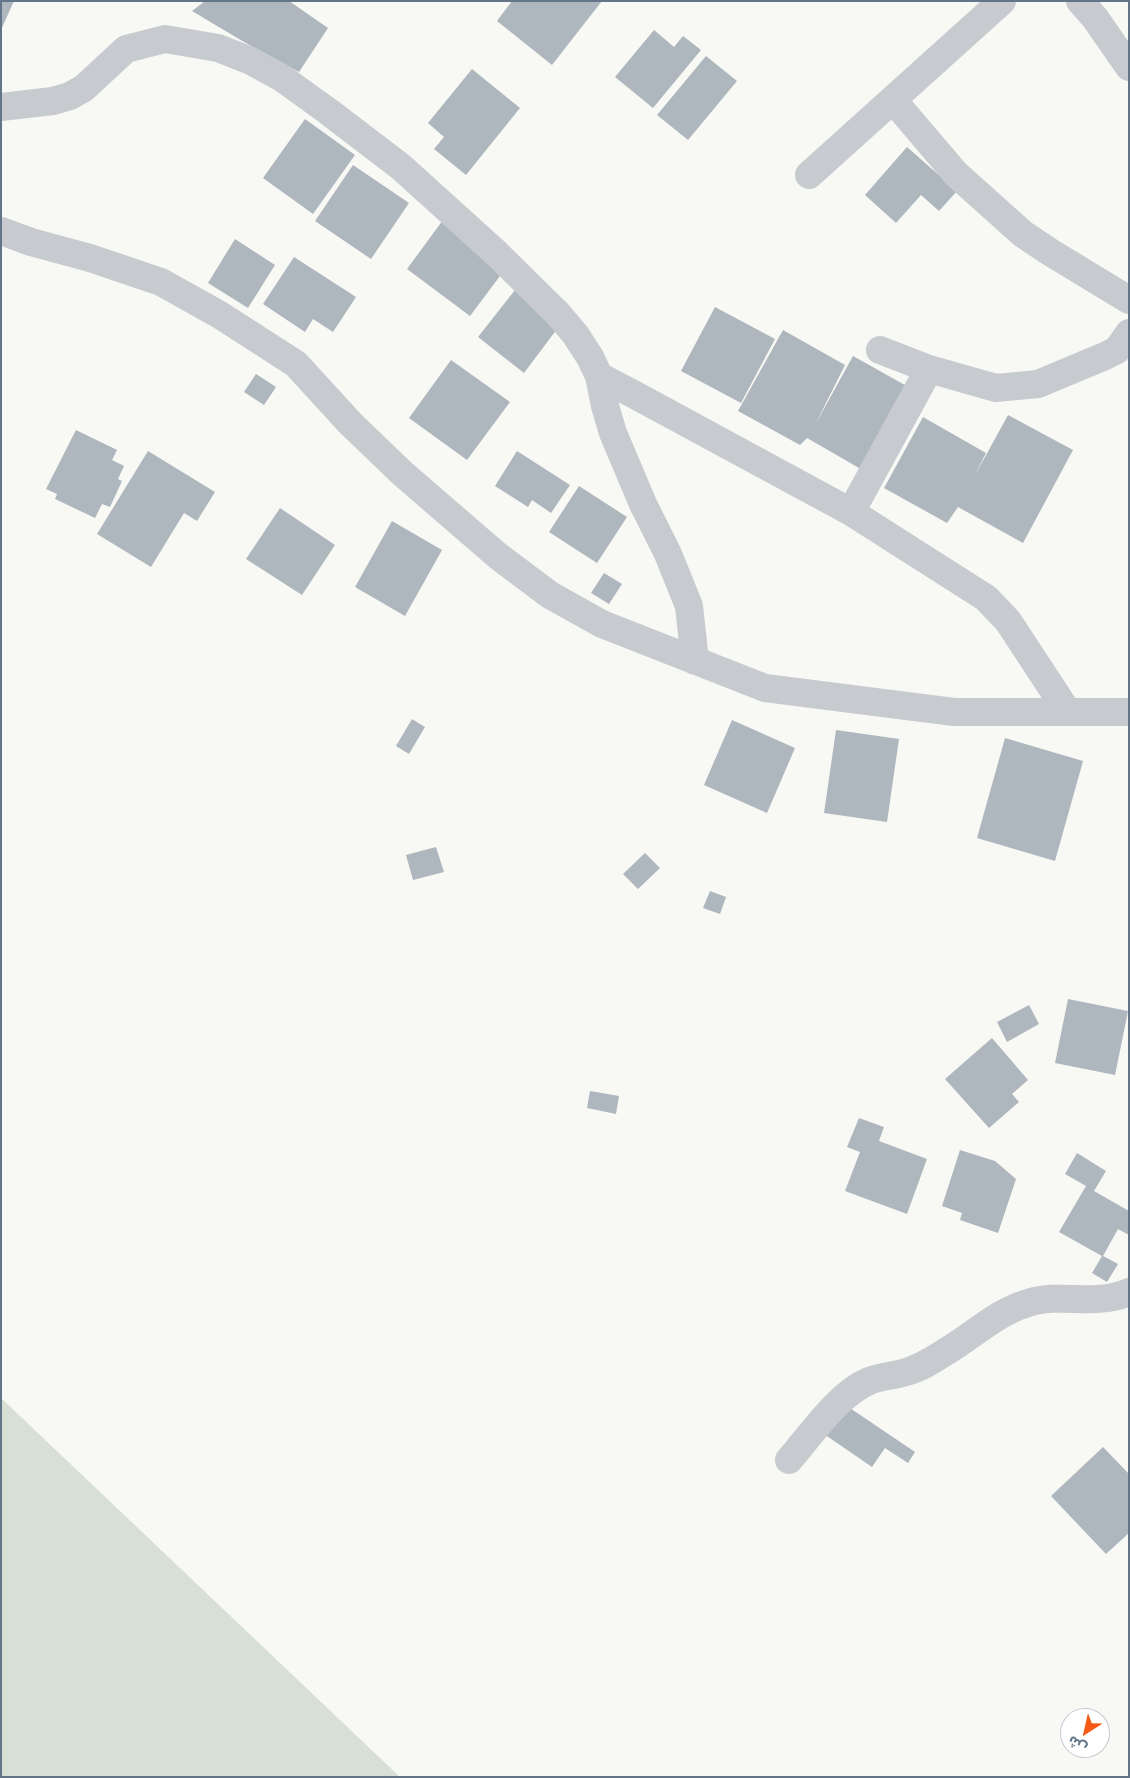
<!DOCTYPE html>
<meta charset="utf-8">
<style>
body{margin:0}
#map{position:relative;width:1130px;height:1778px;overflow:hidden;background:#f8f8f4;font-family:"Exo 2","Noto Sans Arabic",sans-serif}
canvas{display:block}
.frame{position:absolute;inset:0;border:2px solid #637689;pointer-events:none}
.north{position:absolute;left:1060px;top:1708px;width:50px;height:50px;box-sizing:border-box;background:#fff;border:1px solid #c1c8d0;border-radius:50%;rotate:215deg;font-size:14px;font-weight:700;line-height:20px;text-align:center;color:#637689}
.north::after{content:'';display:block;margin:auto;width:18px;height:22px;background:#f65a17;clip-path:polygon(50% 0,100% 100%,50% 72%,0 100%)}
</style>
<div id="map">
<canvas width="1130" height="1778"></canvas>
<div class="frame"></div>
<div class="north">ش</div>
</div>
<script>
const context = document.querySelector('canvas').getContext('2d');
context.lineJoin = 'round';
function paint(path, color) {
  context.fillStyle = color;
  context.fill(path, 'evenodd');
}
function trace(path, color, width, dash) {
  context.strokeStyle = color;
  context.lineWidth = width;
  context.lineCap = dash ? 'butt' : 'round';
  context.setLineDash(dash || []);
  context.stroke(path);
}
paint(new Path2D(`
 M1,1398L400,1777H1Z`), '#d8e0d5');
paint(new Path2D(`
 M1,1H14L1,30Z
 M205,1H289L328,28L299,72L244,42L192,11Z
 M512,1H602L552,65L497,21Z
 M654,30L674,47L683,36L701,50L653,108L615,77Z
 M706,56L737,81L688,140L657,115Z
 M472,69L520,108L466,175L434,149L444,137L428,123Z
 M305,119L355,155L313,214L263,178Z
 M907,147L957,191L939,211L921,195L896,223L865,195Z
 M353,165L409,203L371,259L315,221Z
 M443,220L506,268L470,316L407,269Z
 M235,239L275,265L248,308L208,283Z
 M294,257L356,297L333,332L313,319L305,332L263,304Z
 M515,290L560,325L524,373L478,337Z
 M715,307L775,339L741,403L681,371Z
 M783,330L845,365L815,425L853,356L912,389L866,472L807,438L800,445L738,411Z
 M451,360L510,402L467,460L409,418Z
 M256,374L276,387L264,405L244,392Z
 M1008,415L1073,450L1023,543L958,507L947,523L884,488L923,417L986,453L974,477Z
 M76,430L117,450L112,460L124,466L118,479L122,481L110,507L102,504L95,518L55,499L57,494L46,489Z
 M148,451L215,492L197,521L184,513L151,567L97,534Z
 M517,451L570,485L551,513L532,500L528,507L495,486Z
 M579,486L627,517L597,563L549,532Z
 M280,508L335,545L302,595L246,559Z
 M392,521L442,550L405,616L355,587Z
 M604,573L622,584L609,604L591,593Z
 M412,719L425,727L409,754L396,746Z
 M732,720L795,748L767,813L704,785Z
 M836,730L899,739L887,822L824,813Z
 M1005,738L1083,761L1055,861L977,838Z
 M436,847L444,872L413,880L406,855Z
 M645,853L660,868L638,889L623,874Z
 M710,891L726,897L720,914L703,908Z
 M1068,999L1128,1011L1115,1075L1055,1063Z
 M1029,1005L1039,1024L1007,1042L997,1022Z
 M992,1038L1028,1080L1012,1094L1019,1102L989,1128L945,1079Z
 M590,1091L619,1096L616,1114L587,1108Z
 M859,1118L884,1127L879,1141L927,1159L907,1214L845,1191L860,1152L847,1147Z
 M960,1150L995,1161L1016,1179L998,1233L960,1220L962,1213L942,1206Z
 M1077,1153L1106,1171L1094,1191L1129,1211V1235L1118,1229L1103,1256L1118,1264L1107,1282L1092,1273L1102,1256L1059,1232L1086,1186L1065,1174Z
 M841,1402L915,1452L908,1463L885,1448L872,1467L821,1432Z
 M1103,1447L1129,1474V1533L1106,1554L1051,1496Z`), '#aeb7be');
trace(new Path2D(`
 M1080,1L1095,18L1129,67
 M893,100L956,174L1023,234L1050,252L1129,300
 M1,107L53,101L70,96L84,88L126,49L165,39L218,48L251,61L282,78L329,112L401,167L495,252L558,314L575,334L590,357L599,376L605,406L613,433L643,504L668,554L689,606L695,661
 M809,175L1002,1
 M1,231L31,242L90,258L161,282L220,315L296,364L350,423L402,473L498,556L550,595L602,624L765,688L954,712H1129
 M880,350L929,369L996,388L1038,384L1105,356L1117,350L1129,333
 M599,376L635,395L851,512L986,598L1008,621L1067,711
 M851,512L929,369
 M789,1460C811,1435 838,1394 869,1381C881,1376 894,1376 906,1372C921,1368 934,1359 947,1351C974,1335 997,1312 1028,1303C1061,1292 1096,1307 1129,1292`), '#c7cbcf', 28);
</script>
